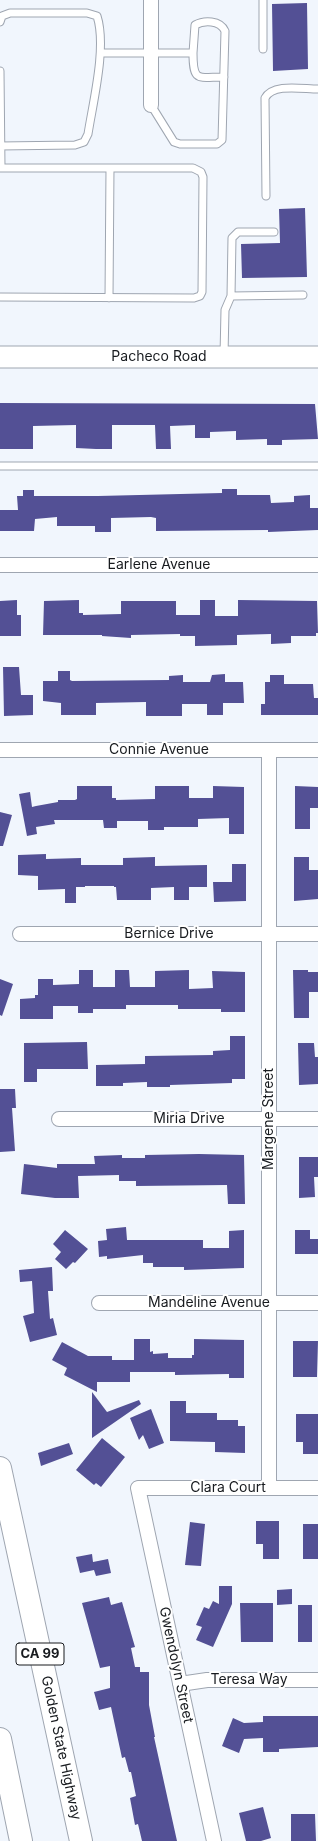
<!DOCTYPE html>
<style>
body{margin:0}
canvas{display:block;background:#f1f6fd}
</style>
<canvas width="318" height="1841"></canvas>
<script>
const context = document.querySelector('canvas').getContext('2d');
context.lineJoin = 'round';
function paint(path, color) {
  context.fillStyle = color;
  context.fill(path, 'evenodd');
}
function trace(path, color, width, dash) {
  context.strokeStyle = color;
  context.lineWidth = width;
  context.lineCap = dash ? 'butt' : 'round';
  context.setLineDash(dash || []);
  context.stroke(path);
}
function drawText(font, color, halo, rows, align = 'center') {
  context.font = font + ' Inter,sans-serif';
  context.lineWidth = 4;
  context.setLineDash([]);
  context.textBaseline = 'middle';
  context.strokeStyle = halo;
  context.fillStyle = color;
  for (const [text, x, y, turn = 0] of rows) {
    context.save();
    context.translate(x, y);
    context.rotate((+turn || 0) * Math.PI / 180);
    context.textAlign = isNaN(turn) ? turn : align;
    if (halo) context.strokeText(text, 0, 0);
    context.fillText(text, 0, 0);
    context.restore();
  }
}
paint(new Path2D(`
 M307,3L308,69L273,71L272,4Z
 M305,208L307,277L242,278L241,244L280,243L279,209Z
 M0,403L315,404L318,439L282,440V445H267V439L236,440V431L210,432V438H195V425L170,426L171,449H156L155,425H112V449H96L76,448V425L33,426V449H0Z
 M222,489H237V495H270L271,503L294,502V496L310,495V508H318V530L268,532V530L156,531V518L151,517L111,518V532H95V526H57V517L35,519L34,531H0V510H18L17,496H23V490H34V496H98L222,493Z
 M17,600V615H21V636H0V601Z
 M79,600V613H83V615L121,614V601H176V615H200V600H215V616H238V600L317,601L318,633H316V636H291V643L271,644V634L237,635V645L195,646V636H180V634L131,635V638L102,636V635H43L44,601Z
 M3,667H19L21,695H33V715L4,716Z
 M58,671H70V680L72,681L169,680V676L183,675V682H210L212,675L225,674V682H243L244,703H223V715H207V704H182V716H146V702L96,703V715H61V703L43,701V681H58Z
 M270,675H284V684H313L314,698H318V715H261V704H265V682H270Z
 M77,786H112V798H116V800L155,799V786H189V798H213V786L244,787V834H229V818L198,819V827H164V830H148V821H117V828H104L103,820H54L55,824L36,827L37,834L27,836L19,794L30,792L32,807L36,806L58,802V800H75L77,799Z
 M295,786L318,787V808H310V829H295Z
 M0,812L12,815L3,846H0Z
 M46,854V859L81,858V865H123V858L155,857V866L207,865V887H189V900H174V887L151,888V900H117L116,887H114V886H85V887H76V903H65V889L38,890V876L18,875V855Z
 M294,857H309V870H318V899L294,901Z
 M232,864H246V901L214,902L213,882H232Z
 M79,970H93V987H115V970H129L130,987H155V971L189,970V989L213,988L212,971L245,972V1012H221V1009H178V1005H126V1009H93V1013H78V1006H53V1019H20V999L35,998V995H38V979H53V985L79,984Z
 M293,970H308V972H318V992H309V1018H294Z
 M0,979L13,984L2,1016L0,1015Z
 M230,1036H245V1079H232V1083L170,1085V1087H147V1082L123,1083V1086H96V1065L145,1064V1056L213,1055V1051L230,1050Z
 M87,1042L88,1069H37V1082H24V1043Z
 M298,1043H314L315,1057H318V1084L299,1085Z
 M0,1089H15L16,1108H12L15,1151L0,1152Z
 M199,1154L244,1155L245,1204H228L227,1185L136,1186V1181H119V1175L78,1176L79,1198H55L21,1194L24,1164L57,1168V1164H95L94,1156L122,1155V1158H145V1155Z
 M299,1157H318V1177H314L315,1197L299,1198Z
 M126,1227L127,1240H203V1248H229V1231L244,1230V1268L184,1270V1267H153V1263H143V1255L107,1259V1256L99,1257L98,1241L107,1240L106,1229Z
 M65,1230L88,1249L75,1263L73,1262L66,1269L55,1259L61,1252L53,1244Z
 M295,1230H310V1239H318V1254H295Z
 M52,1267L53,1291H48L50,1319L53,1318L57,1335L30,1342L23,1316L34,1313L32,1281L20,1282L19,1270Z
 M134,1339H150V1352L153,1351V1354L168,1353V1358H192V1355H194V1339L244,1340V1378H229V1374L175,1375V1372H130V1382H97V1392L64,1375L67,1368L52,1360L62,1342L88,1356H112V1360H134Z
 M293,1341H318L317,1377H293Z
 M92,1392L107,1412L139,1400L141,1404L92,1438Z
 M170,1401H186V1413H217V1420H238V1426H245V1453L215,1452V1442L170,1441Z
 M151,1409L164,1443L149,1449L143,1435L139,1440L130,1418Z
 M296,1414H318V1454H303V1442H296Z
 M102,1438L125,1457L101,1487L96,1483L94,1485L76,1470Z
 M69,1443L73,1454L41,1466L38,1453Z
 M256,1521H279V1559H263V1544H256Z
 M190,1522L205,1524L201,1566L185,1565Z
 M303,1524H318V1559H303Z
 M92,1554L93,1562L108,1559L111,1573L96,1576L94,1570L80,1573L76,1557Z
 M219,1586H232V1604L213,1647L196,1640L202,1627L196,1625L204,1607L209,1609L213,1601L219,1604Z
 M292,1589V1604L277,1605V1590Z
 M109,1597L111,1605L122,1602L135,1647L131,1648L135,1667H140V1672H149V1705L155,1737H154L177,1841H142L138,1824L135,1825L130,1798L136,1796L131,1772H129L125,1757L122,1758L111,1707L99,1710L94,1692L110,1688V1666L100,1668L82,1603Z
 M240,1603H273V1642H241Z
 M298,1605H312V1642H298Z
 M263,1716H318V1747L279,1749V1752H263V1738L244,1739L239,1753L222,1746L233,1718L244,1723L263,1722Z
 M263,1807L271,1838L261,1841H246L239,1813Z
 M291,1814H315L316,1841H291Z`), '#535095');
const lane = new Path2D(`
 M263,0V49
 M0,22L2,16L10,13H87L97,16C107,47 93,102 88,134L84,142L75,145L0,146
 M101,53H193L195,25C204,20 220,20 225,31L222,140L217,144H180L174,142L151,105
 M193,53C193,83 198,77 224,77
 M0,71L1,167
 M0,168H193L201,172L203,177L202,292L200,296L194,298L0,297
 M266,196L265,98C273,83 302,89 318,89
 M231,296L232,238L238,232H274
 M109,298L110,168
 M224,355L225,310L231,296L303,295
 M0,466H318`);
const street = new Path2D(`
 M151,0V105
 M0,565H318
 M0,750H318
 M269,750V1488
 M20,934H318
 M59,1119H318
 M99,1303H318
 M180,1684L207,1680H318
 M214,1841L138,1488H318`);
const secondary = new Path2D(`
 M0,357H318`);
const highway = new Path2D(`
 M0,1468L81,1841
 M0,1739L21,1841`);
trace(lane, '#9fa6b1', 9);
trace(street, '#9fa6b1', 16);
trace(secondary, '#9fa6b1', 23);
trace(highway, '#9fa6b1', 24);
trace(lane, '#fff', 7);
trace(street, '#fff', 14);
trace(secondary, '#fff', 21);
trace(highway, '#fff', 22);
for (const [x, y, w] of [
 [40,1654,48]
]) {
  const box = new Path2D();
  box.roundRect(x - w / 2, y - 11, w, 22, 3);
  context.fillStyle = '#fff';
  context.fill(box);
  trace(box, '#181b1f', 1);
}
drawText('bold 13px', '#181b1f', null, [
 ["CA 99",40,1654]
]);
drawText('14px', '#181b1f', '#fff', [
 ["Pacheco Road",159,357],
 ["Earlene Avenue",159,565],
 ["Connie Avenue",159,750],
 ["Bernice Drive",169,934],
 ["Miria Drive",189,1119],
 ["Margene Street",269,1119,-90],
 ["Mandeline Avenue",209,1303],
 ["Clara Court",228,1488],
 ["Gwendolyn Street",176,1665,78],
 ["Teresa Way",249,1680],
 ["Golden State Highway",61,1748,78]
]);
</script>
